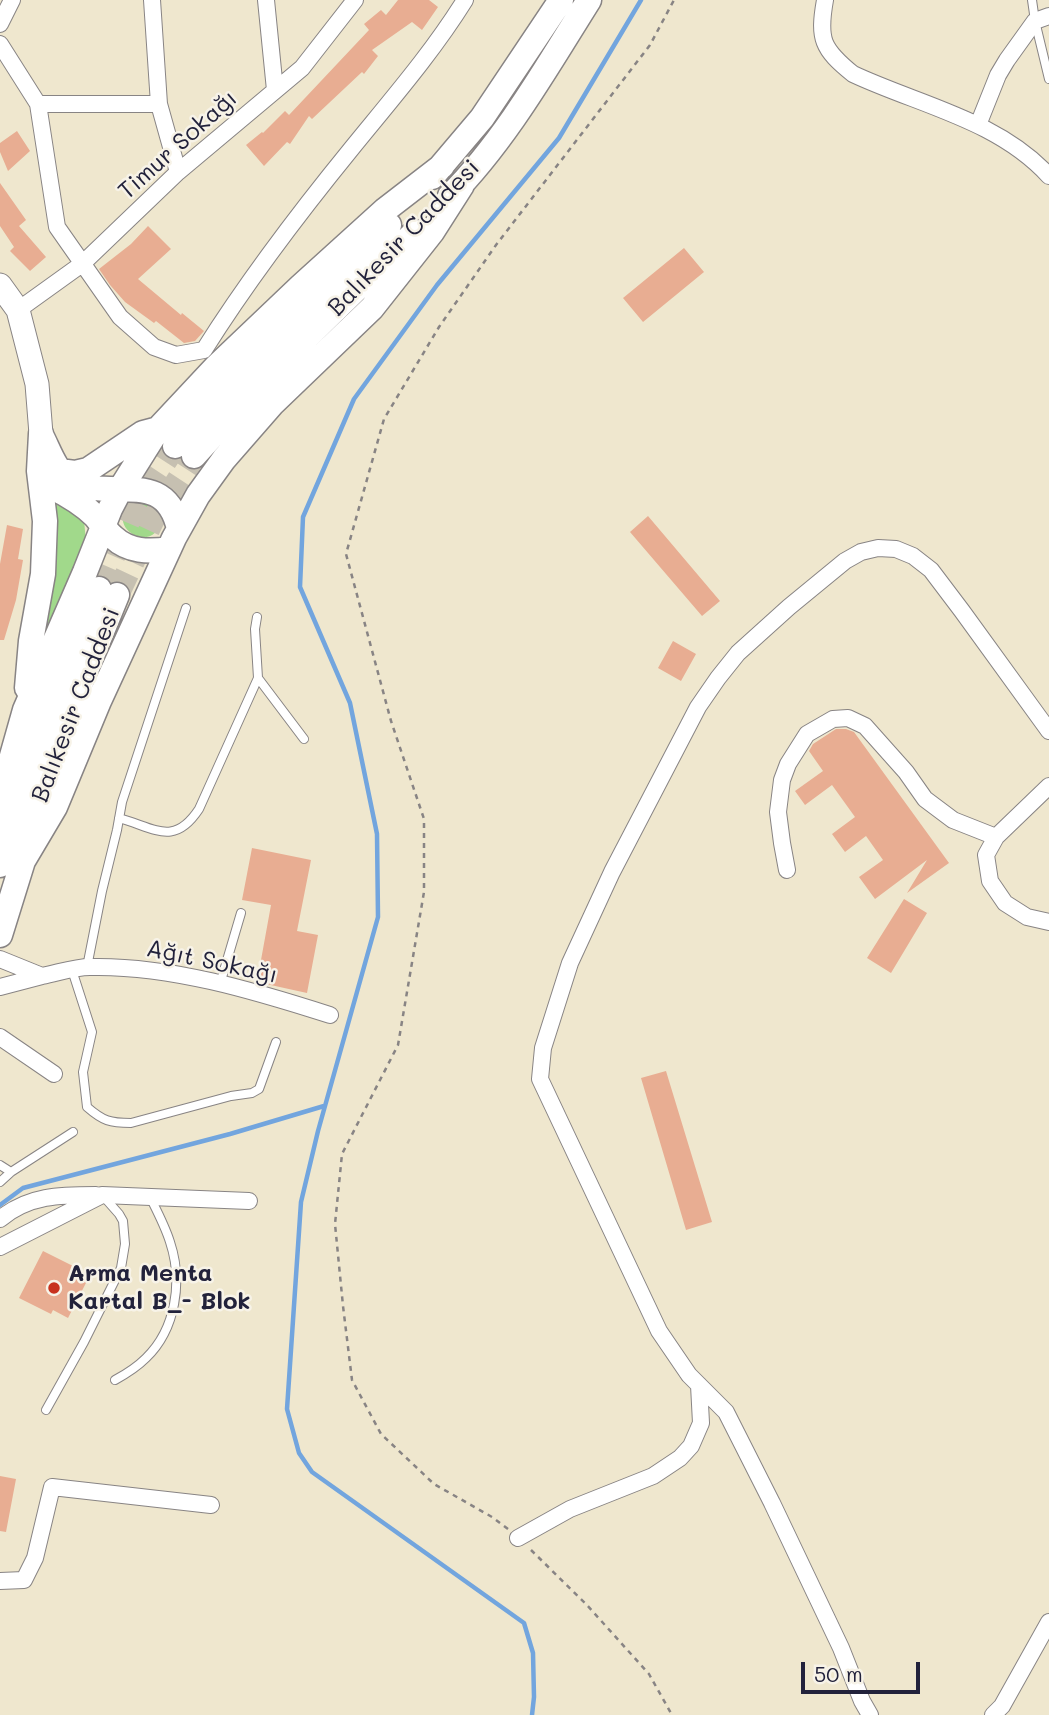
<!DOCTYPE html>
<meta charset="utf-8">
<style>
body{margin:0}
#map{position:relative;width:1049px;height:1715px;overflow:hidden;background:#efe7ce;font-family:Mali,sans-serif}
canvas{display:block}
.scale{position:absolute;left:801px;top:1662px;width:119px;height:32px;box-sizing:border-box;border:4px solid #22223b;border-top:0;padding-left:9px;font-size:21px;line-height:24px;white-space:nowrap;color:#22223b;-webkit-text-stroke:5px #f7f3e8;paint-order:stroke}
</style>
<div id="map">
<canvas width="1049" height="1715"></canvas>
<div class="scale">50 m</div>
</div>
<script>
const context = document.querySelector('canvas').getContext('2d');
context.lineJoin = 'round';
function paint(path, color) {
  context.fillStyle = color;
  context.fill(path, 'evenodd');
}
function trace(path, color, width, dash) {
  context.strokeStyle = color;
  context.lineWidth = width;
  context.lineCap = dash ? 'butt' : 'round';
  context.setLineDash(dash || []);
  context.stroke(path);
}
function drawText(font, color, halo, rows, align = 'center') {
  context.font = font + ' Mali,sans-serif';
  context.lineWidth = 5;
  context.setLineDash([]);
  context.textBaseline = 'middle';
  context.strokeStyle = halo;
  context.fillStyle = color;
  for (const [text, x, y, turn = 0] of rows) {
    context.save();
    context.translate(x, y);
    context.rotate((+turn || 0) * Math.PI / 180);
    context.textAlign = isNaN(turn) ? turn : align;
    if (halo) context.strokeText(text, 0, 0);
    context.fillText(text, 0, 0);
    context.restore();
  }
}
paint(new Path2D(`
 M50,500L84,520L86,542L43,639Z
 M134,501H152L162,517C156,560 99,525 134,501Z`), '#a1d98b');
trace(new Path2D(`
 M0,1205L23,1188L230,1134L324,1106
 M532,1715L534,1697L533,1653L524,1623L312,1472L299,1453L287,1409L301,1202L318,1131L378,917L377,834L350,703L300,587L303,517L354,399L437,285L559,138L641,0`), '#72a5de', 4.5);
paint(new Path2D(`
 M398,0H429L438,7L422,30L412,22L372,50L378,56L364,74L362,72L312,119L309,116L290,144L287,142L264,166L246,145L262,132L263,133L285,111L289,115L369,30L364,24L381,10L386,15Z
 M17,131L30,151L8,171L0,152V143Z
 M0,183L26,220L19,226L46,257L30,271L10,251L14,247L0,226Z
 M148,226L171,249L138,279L181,315L182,313L204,331L195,341L184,343L156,321L154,323L125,302L110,285L99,269L131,244Z
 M684,248L704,272L643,322L623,298Z
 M648,516L720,601L702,616L630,532Z
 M7,525L23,529L18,559L23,560L16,600L4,640H0V564Z
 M673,641L696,654L681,681L658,668Z
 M836,729H846L854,732L949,863L907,893L927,860L875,899L859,877L883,860L866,836L845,852L832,834L855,817L832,785L805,805L795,791L823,771L809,751L813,744Z
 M252,848L311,860L297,931L318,935L307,993L257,982L271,905L242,900Z
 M904,899L927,913L891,973L867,958Z
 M666,1071L712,1222L686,1230L641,1078Z
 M43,1251L73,1266V1271L88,1279L68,1318L53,1310L51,1314L19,1298Z
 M0,1476L16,1479L6,1532L0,1531Z`), '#e8ad92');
trace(new Path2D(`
 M99,589L133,510L175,446
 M117,595L152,521L194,456`), '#c6c0b1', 24, [24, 12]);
const lane = new Path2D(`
 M1032,0L1035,21L1049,79
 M257,617L255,629L258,678L304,739
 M119,818C155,828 174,847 199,809L258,678
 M87,967L102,891L117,830L122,802L186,608
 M72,970L92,1032L83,1072L87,1107C103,1121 110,1123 131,1123L231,1096L252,1093L259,1089L276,1042
 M220,984L241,913
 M0,1165L11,1172
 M0,1182L11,1172L73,1132
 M115,1380C126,1374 137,1367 146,1358C176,1329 183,1281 170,1242C165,1226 157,1211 150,1197
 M46,1410L84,1342L121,1268L125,1244L123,1221L119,1214L104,1197`);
const street = new Path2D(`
 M152,0L159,104L178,172
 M266,0L275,90
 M825,0C818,39 822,49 853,74C919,105 998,120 1049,176
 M0,24L12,0
 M0,44L38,104L57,227L120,317L154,347L176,355L204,350C248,280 299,213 352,148C391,100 432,53 465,0
 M38,104H159
 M978,125L998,75L1007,60L1035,21L1049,16
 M18,310L82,264L178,172L302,68L355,0
 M1049,786L996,837L986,855L990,881L1005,903L1027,917L1049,922
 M787,870L782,843L778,812L782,780L788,764L807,734L833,719L848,718L865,726L906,772L925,799L953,820L996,837
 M0,959L42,976L0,987
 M42,976C58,973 74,967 90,967C169,965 255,991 330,1015
 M0,1037L54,1074
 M0,1219C29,1195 60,1195 96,1195
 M0,1247L102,1195L249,1201
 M518,1538L570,1509L653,1476L680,1458L691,1446L701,1423L699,1385
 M0,1581L24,1580L35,1558L52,1487L211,1505
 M870,1715L862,1701L841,1648L772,1503L726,1412L689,1375L659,1331L540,1079L543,1048L570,963L612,872L698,707L718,678L738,653L789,607L845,561L861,552L878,548L896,549L913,556L931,570L962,611L1049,731
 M993,1715L1002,1706L1049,1622`);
const secondary = new Path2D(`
 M0,285L18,310L37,384L41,434`);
const primary = new Path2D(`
 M432,177L482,118L561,0
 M450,196C505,141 548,65 589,0
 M41,435C49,450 55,471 70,480C108,504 165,465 179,529
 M175,446L245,368L366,250L389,225
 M194,456L264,379L415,232
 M59,471L75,473L88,470L143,433L158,429
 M50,486C66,494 82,503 95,516C101,523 106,531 113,537C129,552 149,552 169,549
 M27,688L31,641L43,574L45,521L39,471L41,434
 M10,825L6,815L4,793L8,770L25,710L85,572L110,509L121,488L158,429L216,367L300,287L385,210L442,166
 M23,861L55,807L99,701L174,538L198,495L224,459L272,404L372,308L432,232L462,185
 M0,865L4,852L10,825L32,757L53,698L99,589
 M0,935L23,861L46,768L117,595`);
trace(lane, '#888484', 10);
trace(street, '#888484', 18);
trace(secondary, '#888484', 25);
trace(primary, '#888484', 27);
trace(new Path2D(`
 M508,1529L492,1517L434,1484L381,1434L352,1380L343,1306L335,1224L342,1154L398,1045L424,892V819L391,721L346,554L384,419L439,327L496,245L650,45L674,0
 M531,1550L586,1604L649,1674L672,1715`), '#888484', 2.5, [5, 5]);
trace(lane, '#fff', 8);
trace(street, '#fff', 16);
trace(secondary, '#fff', 23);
trace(primary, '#fff', 24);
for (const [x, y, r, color] of [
 [54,1288,7,"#c8321e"]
]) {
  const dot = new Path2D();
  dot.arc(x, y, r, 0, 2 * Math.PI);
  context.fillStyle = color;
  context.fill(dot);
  trace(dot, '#f7f3e8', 2.5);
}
drawText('24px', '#22223b', '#f7f3e8', [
 ["Timur Sokağı",178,145,-42],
 ["Balıkesir Caddesi",404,238,-46],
 ["Balıkesir Caddesi",76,705,-69],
 ["Ağıt Sokağı",212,962,12]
]);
drawText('bold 24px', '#22223b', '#f7f3e8', [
 ["Arma Menta",68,1274],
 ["Kartal B_- Blok",68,1302]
], 'left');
</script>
